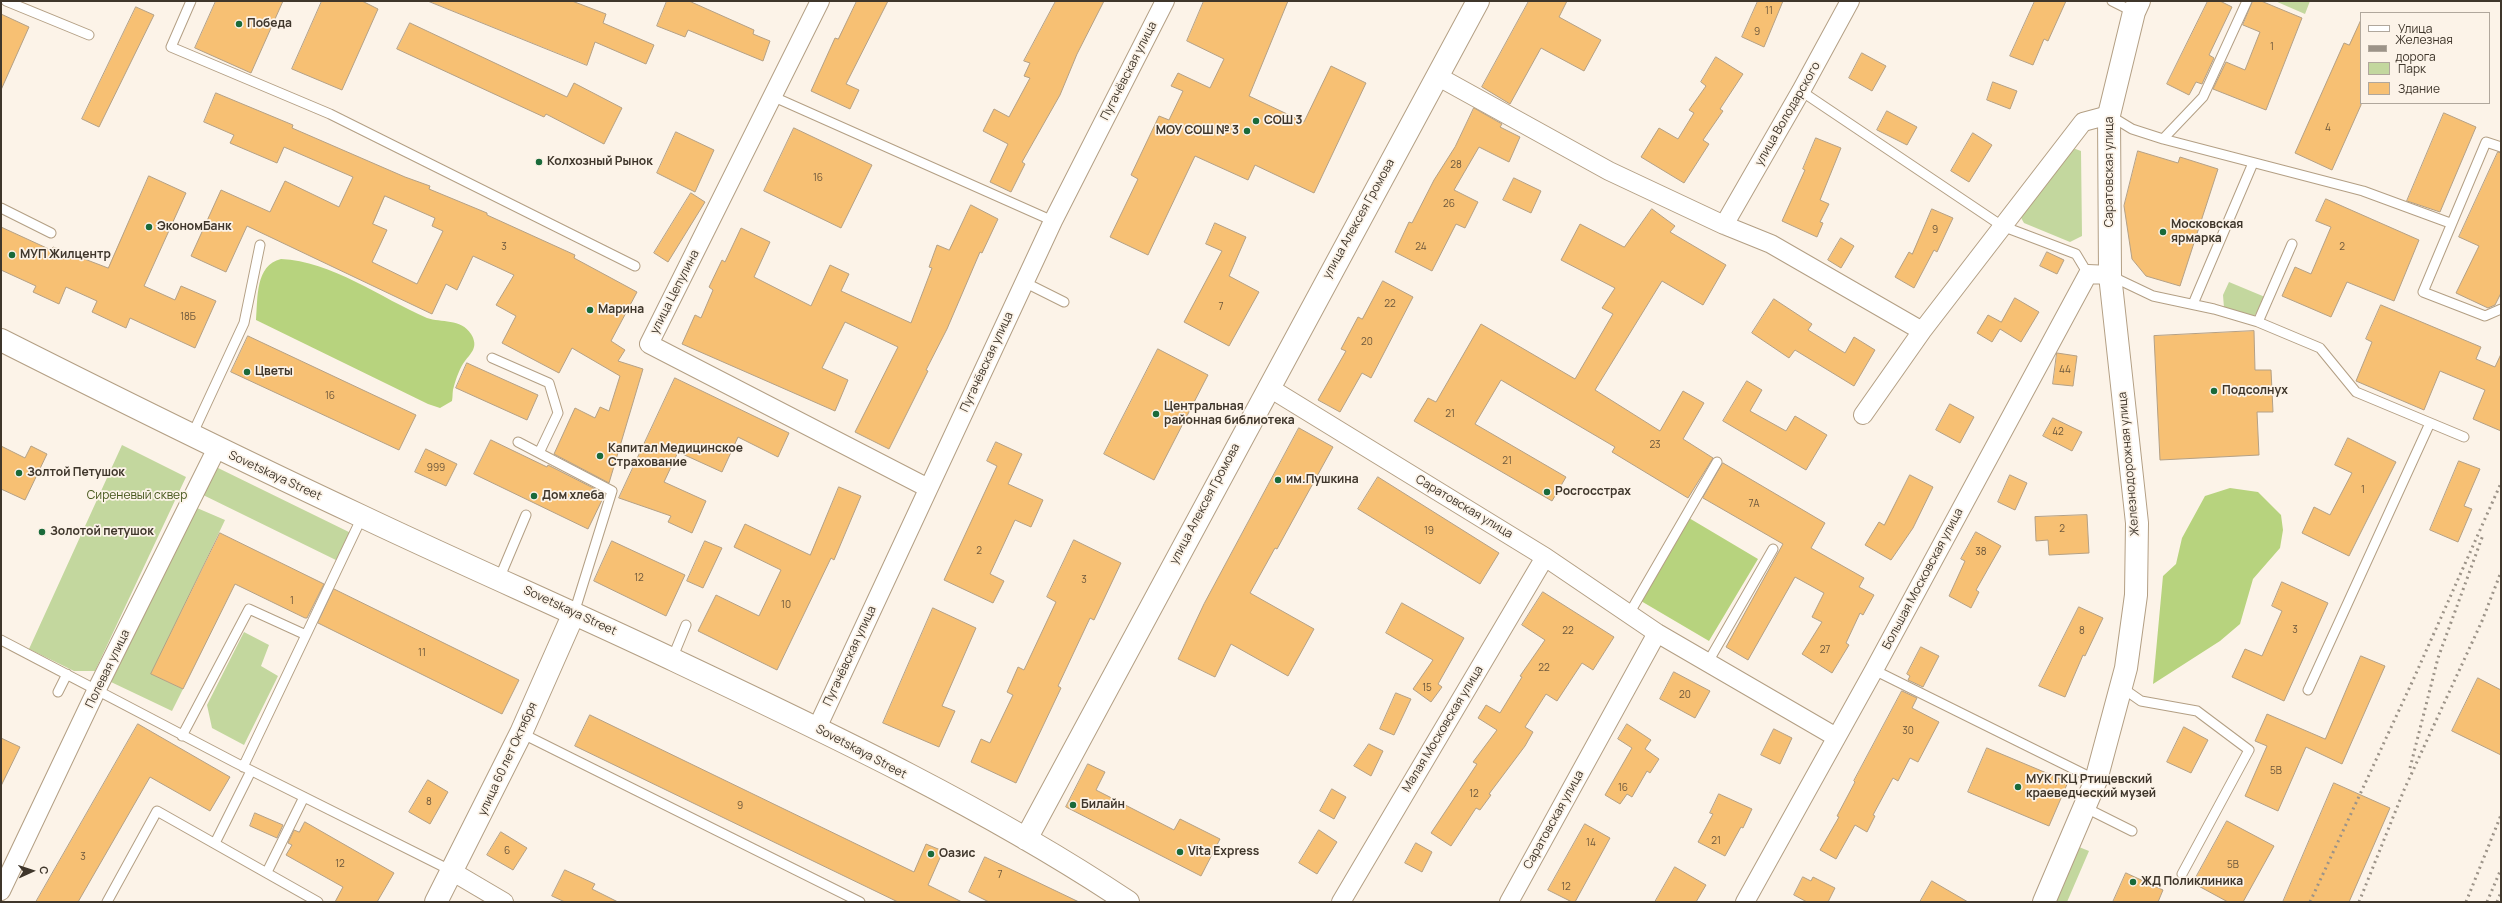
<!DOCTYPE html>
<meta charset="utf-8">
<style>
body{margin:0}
#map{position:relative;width:2502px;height:903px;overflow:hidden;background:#fcf3e8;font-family:Manrope,sans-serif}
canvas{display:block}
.frame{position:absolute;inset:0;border:2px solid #3f362b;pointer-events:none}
.legend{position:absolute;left:2360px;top:12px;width:130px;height:92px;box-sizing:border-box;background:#fcf3e8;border:1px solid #b0a79c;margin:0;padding:5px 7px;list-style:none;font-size:12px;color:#3f362b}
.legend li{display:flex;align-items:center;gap:8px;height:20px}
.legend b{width:20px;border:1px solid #b0a79c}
.north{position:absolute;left:12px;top:851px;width:40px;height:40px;-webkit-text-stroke:3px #fcf3e8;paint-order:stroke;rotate:87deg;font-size:11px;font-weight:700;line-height:16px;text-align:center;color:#3f362b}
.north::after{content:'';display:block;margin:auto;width:14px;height:18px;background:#3f362b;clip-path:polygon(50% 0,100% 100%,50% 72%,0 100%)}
</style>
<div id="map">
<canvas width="2502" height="903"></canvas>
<div class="frame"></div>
<ul class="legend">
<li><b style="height:5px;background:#fff"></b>Улица</li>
<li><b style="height:5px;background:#9c9388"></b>Железная дорога</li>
<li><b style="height:11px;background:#c3d79e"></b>Парк</li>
<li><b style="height:11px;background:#f7c073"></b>Здание</li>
</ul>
<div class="north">С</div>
</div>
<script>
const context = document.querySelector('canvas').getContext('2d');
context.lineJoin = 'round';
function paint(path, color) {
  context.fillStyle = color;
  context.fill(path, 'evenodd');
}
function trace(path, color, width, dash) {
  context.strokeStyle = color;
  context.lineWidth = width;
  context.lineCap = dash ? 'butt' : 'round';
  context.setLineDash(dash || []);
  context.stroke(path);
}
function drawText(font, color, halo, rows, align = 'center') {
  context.font = font + ' Manrope,sans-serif';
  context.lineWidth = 3.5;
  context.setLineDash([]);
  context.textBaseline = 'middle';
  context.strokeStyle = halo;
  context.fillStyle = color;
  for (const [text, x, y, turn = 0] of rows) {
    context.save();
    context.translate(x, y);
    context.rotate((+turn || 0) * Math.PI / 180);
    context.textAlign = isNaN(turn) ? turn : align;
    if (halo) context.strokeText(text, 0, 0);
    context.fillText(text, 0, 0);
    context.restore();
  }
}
paint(new Path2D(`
 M2275,1H2310L2305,14Z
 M2070,147L2081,151L2082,236L2070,242L2024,223L2020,216Z
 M2229,282L2265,297L2254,317L2224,308L2223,295Z
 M122,445L186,477L95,671H74L29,649Z
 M214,466L355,535L342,563L197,492Z
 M197,508L225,520L152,674L183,689L172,711L111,682Z
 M244,632L269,645L261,666L278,676L244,745L212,728L207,705Z
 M2079,847L2089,851L2067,902H2055Z`), '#c3d79e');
paint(new Path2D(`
 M281,259C331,261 381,298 427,318C441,323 461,318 471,334C479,347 471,353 465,361C460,367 456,379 454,386C452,391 453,396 452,401L440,408L428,404L256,320C258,298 255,265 281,259Z
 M2230,488L2258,492L2281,515L2283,530L2280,548L2253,579L2240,624L2220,641L2153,684L2163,576L2176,564L2182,538L2205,496Z
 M1689,518L1758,559L1709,641L1641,601Z`), '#b7d37e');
const building = new Path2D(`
 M216,1H283L251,73L195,48Z
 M322,1H362L378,9L342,90L292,69Z
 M428,1H572L606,14L603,23L654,45L646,64L595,42L587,65Z
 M667,1H689L754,30L753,34L770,41L763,61L688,30L685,37L657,26Z
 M857,1H888L846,84L859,90L850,109L811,91L835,38L838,39Z
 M1056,1H1104L1077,54L1060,95L1022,162L1025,164L1011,192L990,182L1008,144L983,131L994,109L1009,117L1030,78L1024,76L1030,63L1024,61Z
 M1204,1H1288L1249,96L1304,122L1331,66L1366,83L1314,193L1255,165L1248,180L1195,156L1148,255L1110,237L1138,179L1131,175L1159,116L1169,120L1183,91L1171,86L1178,73L1210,88L1224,59L1187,41Z
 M1529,1H1567L1559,17L1601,40L1584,71L1541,48L1510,104L1482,87Z
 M1758,1H1783L1764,47L1742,37Z
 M2035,1H2066L2048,41L2044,39L2033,65L2010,56Z
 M2208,1H2220L2232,7L2209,55L2214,58L2202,84L2196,82L2189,95L2167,84Z
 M2253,1H2261L2302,18L2266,110L2213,89L2226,62L2245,70L2260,32L2243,25Z
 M136,7L154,15L99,127L82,119Z
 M1,14L29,27L1,90Z
 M2361,20V105L2332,170L2295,153L2344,43L2349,45Z
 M410,23L567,97L574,83L622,108L604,144L546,114L544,117L397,49Z
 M1862,53L1886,66L1872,91L1849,78Z
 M1716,57L1743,74L1720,109L1723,111L1703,140L1709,144L1684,183L1641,157L1659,128L1678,139L1694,113L1689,110L1706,86L1701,82Z
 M1993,82L2017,91L2010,109L1987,100Z
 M216,93L293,125L292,128L405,177L430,186L429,189L487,213V215L575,255L574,258L637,292L611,341L625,350L618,361L643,369L609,483L554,454L575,408L595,418L600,407L609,411L620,376L572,348L559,373L502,343L516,316L496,305L514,275L473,256L457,290L446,284L432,314L247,226L226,272L191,256L221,190L270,212L285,181L339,207L353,177L284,147L277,163L230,143L234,135L204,122ZM385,196L435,218L432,226L443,231L417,284L372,262L387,230L373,224Z
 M1474,108L1502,124L1500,127L1520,137L1509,162L1479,147L1454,190L1478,202L1465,228L1456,224L1432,271L1395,252L1409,222L1412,223L1434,180L1455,147Z
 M1887,111L1917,127L1907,145L1877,130Z
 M2444,113L2476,127L2440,212L2407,201Z
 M794,128L872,165L841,228L764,191Z
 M676,132L714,150L695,192L657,173Z
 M1973,133L1992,145L1969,182L1951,171Z
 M1816,138L1841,148L1820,200L1829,204L1820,222L1823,223L1817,237L1782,221L1805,170L1803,169Z
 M2138,151L2178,163L2180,157L2218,169L2180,286L2146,276L2132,259L2124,206Z
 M2498,152L2501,153V293L2495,305L2488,308L2456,293L2479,246L2459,237Z
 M149,176L186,193L144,286L175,300L181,286L216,301L195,348L130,318L126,328L92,312L97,301L66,287L59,304L33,292L36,286L1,270V227L51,250L53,247L108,268Z
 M1514,178L1541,191L1531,213L1503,200Z
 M691,193L705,202L668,262L654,253Z
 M2326,199L2419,240L2394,301L2347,282L2331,317L2282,296L2295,267L2311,274L2331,227L2316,221Z
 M971,205L998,219L982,253L980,252L947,329L926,370L928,371L889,449L855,432L898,347L845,322L822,368L848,380L835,411L682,344L695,315L701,318L713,290L709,287L722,260L725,262L741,228L770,242L754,277L811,306L830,265L849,274L841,291L911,323L932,268L929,267L937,245L949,250Z
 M1652,209L1675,226L1670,232L1726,265L1703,305L1662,281L1595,390L1660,431L1683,391L1704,403L1683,439L1713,458L1688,498L1612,452L1615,447L1501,380L1475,424L1566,477L1552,501L1414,421L1428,398L1436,402L1481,324L1575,379L1613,314L1602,308L1615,288L1561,260L1580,224L1624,247Z
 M1932,209L1953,218L1937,252L1934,250L1914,288L1895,277L1909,252L1912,254Z
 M1215,223L1246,237L1229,276L1259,292L1229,346L1184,322L1222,251L1206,244Z
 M1841,238L1854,246L1841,268L1828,260Z
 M2047,252L2064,260L2057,274L2040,266Z
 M1383,281L1413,297L1371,378L1362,373L1340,412L1318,400L1346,351L1341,349L1358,317L1362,319Z
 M2015,298L2039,312L2021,342L2000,329L1992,342L1977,333L1988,315L2001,322Z
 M1774,299L1812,324L1808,330L1845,353L1854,337L1875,350L1854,386L1795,350L1789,358L1752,333Z
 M2381,305L2481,347L2476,359L2495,367L2501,354V431L2473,419L2485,390L2440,371L2424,410L2356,381L2372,342L2366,339Z
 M2254,331L2255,370H2271L2273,412H2257L2259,455L2160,460L2154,336Z
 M248,336L416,415L399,450L231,372Z
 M1158,349L1208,375L1154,480L1104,454Z
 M2057,353L2077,356L2073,386L2053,384Z
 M467,363L538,395L527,420L456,388Z
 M675,378L789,433L778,457L738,437L722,472L678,452L664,482L706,501L692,533L668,522L671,516L619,498Z
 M1747,381L1762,390L1750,411L1786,431L1795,416L1827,435L1806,470L1723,421Z
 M1950,404L1974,417L1960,443L1936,430Z
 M2053,418L2082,432L2072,451L2043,436Z
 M1299,428L1333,447L1277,549L1275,548L1250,593L1314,629L1288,676L1231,644L1215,677L1178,659L1204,604Z
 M2348,438L2396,462L2349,556L2302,533L2314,507L2330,515L2352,473L2335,465Z
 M491,440L547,467L548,465L605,494L588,529L474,474Z
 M996,442L1022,454L1008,484L1043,500L1031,527L1015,520L990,574L1004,581L993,603L944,580L997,466L987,461Z
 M1,446L25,458L31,446L47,454L25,500L1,489Z
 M426,449L457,464L446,486L415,472Z
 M2459,461L2480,469L2464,506L2472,509L2458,542L2430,530Z
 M1723,463L1825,523L1811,548L1864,578L1859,587L1874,595L1863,615L1860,613L1846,643L1849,645L1832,673L1802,654L1822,622L1812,617L1824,593L1795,577L1748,660L1726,647L1783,544L1703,498Z
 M1910,475L1933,487L1913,528L1891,560L1865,545L1879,522L1884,525Z
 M2010,475L2027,483L2015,510L1998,502Z
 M1378,477L1499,553L1480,584L1358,509Z
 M839,487L861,496L834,560L831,558L777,670L698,631L716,595L759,616L781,570L734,547L745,524L810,555Z
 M2087,515L2089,553L2049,555L2048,540L2036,541L2035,517Z
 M1976,532L2001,546L1976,590L1979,592L1971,608L1949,596L1965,561L1961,559Z
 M220,533L324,584L307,618H305L235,584L183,689L151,674Z
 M1074,540L1121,563L1094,620L1090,618L1058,686L1061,688L1016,783L971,762L981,739L990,743L1013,695L1007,692L1018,667L1024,670L1056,602L1047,597Z
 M612,541L685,575L666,616L594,581Z
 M705,541L722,548L703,588L687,581Z
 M2282,582L2328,603L2284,701L2232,677L2245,649L2262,656L2282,611L2272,606Z
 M334,589L519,680L502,714L318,623Z
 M1543,592L1614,637L1593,670L1582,663L1557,701L1546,694L1525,727L1533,732L1525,746L1489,794L1491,795L1480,810L1476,808L1451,846L1431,833L1477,764L1473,762L1497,730L1478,718L1486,705L1500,713L1522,677L1520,676L1545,640L1522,625Z
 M1402,603L1464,638L1438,684L1442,687L1431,702L1413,689L1433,660L1386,633Z
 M2079,607L2103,618L2085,656L2083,655L2065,697L2039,686Z
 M933,608L976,628L942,706L955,711L939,747L883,723Z
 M1921,647L1939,656L1923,687L1908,680L1910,676L1907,674Z
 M2361,656L2385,666L2342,764L2306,747L2278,811L2245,796L2267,746L2255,741L2267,714L2325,739Z
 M1674,672L1710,691L1695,718L1660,699Z
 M2478,678L2501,690V755L2452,731Z
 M1902,691L1917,698L1912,708L1939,722L1918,762L1910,758L1898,781L1893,778L1873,815L1875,816L1867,832L1855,825L1836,859L1820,850L1839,817L1837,816L1855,782L1854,781Z
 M1396,693L1411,699L1394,735L1380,729Z
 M590,715L914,872L926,844L943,851L928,885L962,902H898L575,746Z
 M138,724L230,777L210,811L150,777L78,902H36Z
 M1627,724L1651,740L1645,749L1659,759L1650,773L1647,771L1632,797L1627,794L1620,804L1605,795L1632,748L1618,739Z
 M2184,727L2208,740L2191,773L2167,762Z
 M1774,729L1792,738L1780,764L1761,755Z
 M1,738L20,747L1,786Z
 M1369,744L1383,751L1371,776L1354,766Z
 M1987,748L2068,782L2049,826L1968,792Z
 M1088,764L1105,772L1096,790L1174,830L1180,819L1220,839L1201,876L1066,807Z
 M428,780L448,792L430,824L409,812Z
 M2334,783L2390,808L2349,902H2283Z
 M1332,789L1346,797L1334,819L1320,811Z
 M1719,794L1752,809L1743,828L1741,827L1725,856L1698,842L1713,814L1710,813Z
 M255,813L283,825L277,838L250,826Z
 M2227,821L2274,846L2243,902H2228L2193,883Z
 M305,822L394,873L377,902H335L343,887L286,855L292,845L288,843L294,830L299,832Z
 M1585,824L1610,838L1575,902H1572L1548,890Z
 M1319,830L1337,842L1317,874L1299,863Z
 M501,832L527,848L513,870L487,855Z
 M1416,843L1432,852L1422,872L1405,863Z
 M985,857L1079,902H989L969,892Z
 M1675,867L1706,885L1696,902H1655Z
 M565,870L595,884L592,889L618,902H565L552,896Z
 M2126,873L2163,890L2158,902H2113Z
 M1803,877L1811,881L1813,877L1835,888L1828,902H1807L1794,895Z
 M1932,881L1968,902H1920Z`);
paint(building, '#f7c073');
trace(building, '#b4a085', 1);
const lane = new Path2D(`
 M6,1L89,35
 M191,1L171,47L330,114L635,266
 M2112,1L2134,12
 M1801,91L2002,226L2076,254L2088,274
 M774,97L1053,221
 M2109,115L2132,129L2163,139L2363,191L2450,223
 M2163,139L2203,97L2247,1
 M2501,147L2486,142L2423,292L2485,316L2501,309
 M1,208L51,233
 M2111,276L2153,296L2214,309L2258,322L2320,348L2356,392L2464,437
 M1024,282L1064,302
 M2193,304L2253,163
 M2258,322L2292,244
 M492,358L549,383L558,413L539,453
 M192,435L244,323L260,245
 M518,442L612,491L574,613
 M499,579L526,515
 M1629,614L1717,462
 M1,640L236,763L452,871
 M672,659L686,625
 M1708,662L1773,549
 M1874,670L2096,780
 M2121,687L2141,701L2197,711L2249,750L2182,874
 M2308,690L2430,423
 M58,692L67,674
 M521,733L860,902
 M182,736L249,609L306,635L362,517
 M243,767L306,635
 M2084,807L2132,831
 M215,843L251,771
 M267,872L304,797
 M107,902L157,811L318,902`);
const street = new Path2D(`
 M820,1L649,344L928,488
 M1437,76L1609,171L1724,225L1771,244L1922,331
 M1724,225L1801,91L1850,1
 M1268,387L1545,557L1657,633L1836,737
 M1863,415L1922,331L2083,122L2109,115
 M817,728L1053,221L1165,1
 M453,872L504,902
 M1,891L97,689L217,448
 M1341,902L1545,557
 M1509,902L1657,633
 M1745,902L1874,670L2088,274L2110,275`);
const secondary = new Path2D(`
 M1,340C120,400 239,459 359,515C464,565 571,611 676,661C828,733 987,808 1128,902
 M1026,839L1478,1
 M436,902L521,733L574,613
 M2044,902L2096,780L2126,668L2136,595L2137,523L2110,275L2109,115L2134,12L2139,1`);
trace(lane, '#b39f84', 11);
trace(street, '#b39f84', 20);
trace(secondary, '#b39f84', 24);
trace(lane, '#fff', 9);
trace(street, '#fff', 18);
trace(secondary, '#fff', 22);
trace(new Path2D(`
 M2410,768L2438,658L2483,535
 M2310,902L2414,678L2501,483
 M2359,902L2404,790L2482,621L2501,572
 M2466,902L2501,815
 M2487,902L2501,869
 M2497,902L2501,892`), '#9c9388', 3, [2, 4]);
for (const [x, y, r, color] of [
 [239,24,4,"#1a6a3a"],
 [1256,121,4,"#1a6a3a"],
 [1247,131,4,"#1a6a3a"],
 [539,162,4,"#1a6a3a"],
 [149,227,4,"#1a6a3a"],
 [2163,232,4,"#1a6a3a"],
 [12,255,4,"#1a6a3a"],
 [590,310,4,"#1a6a3a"],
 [247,372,4,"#1a6a3a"],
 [2214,391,4,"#1a6a3a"],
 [1156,414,4,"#1a6a3a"],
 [600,456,4,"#1a6a3a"],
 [19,473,4,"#1a6a3a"],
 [1278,480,4,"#1a6a3a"],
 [1547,492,4,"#1a6a3a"],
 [534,496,4,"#1a6a3a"],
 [42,532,4,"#1a6a3a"],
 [2018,787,4,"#1a6a3a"],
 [1073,805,4,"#1a6a3a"],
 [1180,852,4,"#1a6a3a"],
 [931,854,4,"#1a6a3a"],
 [2133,882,4,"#1a6a3a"]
]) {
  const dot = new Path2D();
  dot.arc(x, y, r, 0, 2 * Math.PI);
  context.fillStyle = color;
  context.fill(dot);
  trace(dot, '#fcf3e8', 1.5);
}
drawText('10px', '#6d583d', null, [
 ["11",1769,11],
 ["9",1757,32],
 ["1",2272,47],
 ["4",2328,128],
 ["28",1456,165],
 ["16",818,178],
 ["26",1449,204],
 ["9",1935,230],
 ["3",504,247],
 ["24",1421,247],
 ["2",2342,247],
 ["22",1390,304],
 ["7",1221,307],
 ["18Б",188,317],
 ["20",1367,342],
 ["44",2065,370],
 ["16",330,396],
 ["21",1450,414],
 ["42",2058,432],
 ["23",1655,445],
 ["21",1507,461],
 ["999",436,468],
 ["1",2363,490],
 ["7А",1754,504],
 ["2",2062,529],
 ["19",1429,531],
 ["2",979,551],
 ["38",1981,552],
 ["12",639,578],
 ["3",1084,580],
 ["1",292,601],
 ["10",786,605],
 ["3",2295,630],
 ["22",1568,631],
 ["8",2082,631],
 ["27",1825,650],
 ["11",422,653],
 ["22",1544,668],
 ["15",1427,688],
 ["20",1685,695],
 ["30",1908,731],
 ["5В",2276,771],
 ["16",1623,788],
 ["12",1474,794],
 ["8",429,802],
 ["9",740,806],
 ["21",1716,841],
 ["14",1591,843],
 ["6",507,851],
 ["3",83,857],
 ["12",340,864],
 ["5В",2233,865],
 ["7",1000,875],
 ["12",1566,887]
]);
drawText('bold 12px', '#3f362b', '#fcf3e8', [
 ["Победа",247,24],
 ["СОШ 3",1264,121],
 ["МОУ СОШ № 3",1239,131,"right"],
 ["Колхозный Рынок",547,162],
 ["Московская",2171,225],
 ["ярмарка",2171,239],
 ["ЭкономБанк",157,227],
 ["МУП Жилцентр",20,255],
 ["Марина",598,310],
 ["Цветы",255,372],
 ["Подсолнух",2222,391],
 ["Центральная",1164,407],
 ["районная библиотека",1164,421],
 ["Капитал Медицинское",608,449],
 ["Страхование",608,463],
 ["Золтой Петушок",27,473],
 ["им.Пушкина",1286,480],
 ["Росгосстрах",1555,492],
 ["Дом хлеба",542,496],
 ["Золотой петушок",50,532],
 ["МУК ГКЦ Ртищевский",2026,780],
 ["краеведческий музей",2026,794],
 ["Билайн",1081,805],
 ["Vita Express",1188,852],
 ["Оазис",939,854],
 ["ЖД Поликлиника",2141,882]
], 'left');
drawText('12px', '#3f362b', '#fcf3e8', [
 ["Пугачёвская улица",1129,71,-63],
 ["улица Володарского",1788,114,-60],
 ["Саратовская улица",2110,172,-90],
 ["улица Алексея Громова",1359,219,-61],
 ["улица Цепулина",675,292,-63],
 ["Пугачёвская улица",987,362,-65],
 ["Железнодорожная улица",2129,464,-95],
 ["Sovetskaya Street",275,476,25],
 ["улица Алексея Громова",1205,504,-62],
 ["Саратовская улица",1464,507,31],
 ["Большая Московская улица",1923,579,-62],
 ["Sovetskaya Street",570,611,25],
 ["Пугачёвская улица",850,656,-65],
 ["Полевая улица",108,669,-64],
 ["Малая Московская улица",1443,729,-59],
 ["Sovetskaya Street",861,752,28],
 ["улица 60 лет Октября",508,759,-65],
 ["Саратовская улица",1554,820,-61]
]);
drawText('12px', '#46571c', '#fcf3e8', [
 ["Сиреневый сквер",137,496]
]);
</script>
